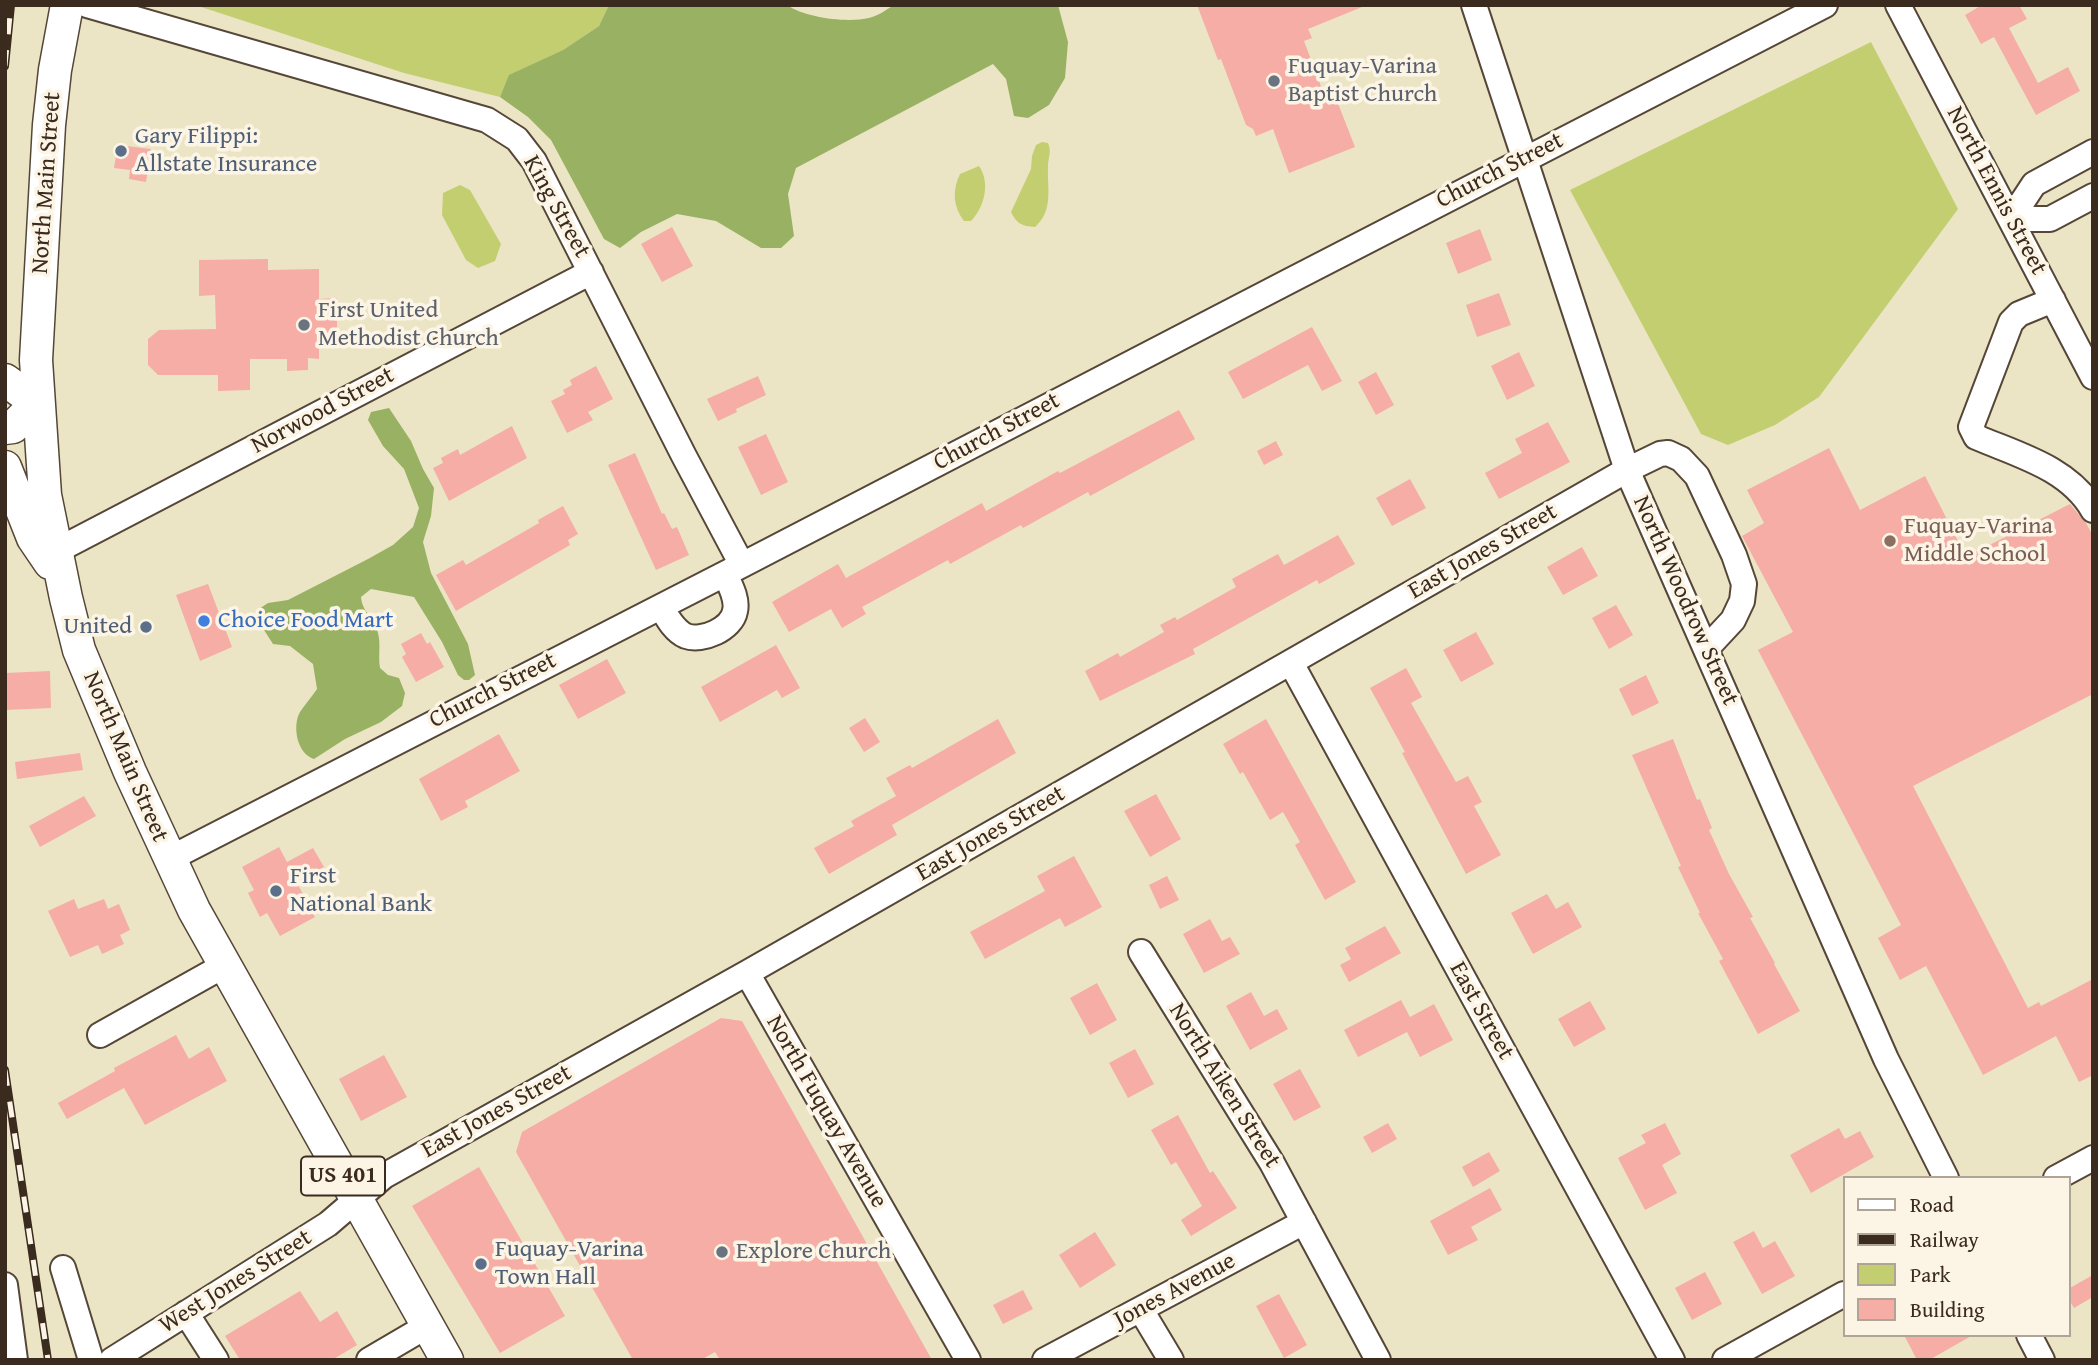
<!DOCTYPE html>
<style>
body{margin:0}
#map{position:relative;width:2098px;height:1365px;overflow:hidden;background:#ebe5c6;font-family:"Gentium Book Plus",serif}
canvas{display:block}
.frame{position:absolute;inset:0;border:7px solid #3b2a1e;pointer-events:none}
.legend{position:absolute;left:1843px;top:1176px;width:228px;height:161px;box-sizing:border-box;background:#fcf5e5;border:2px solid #afa495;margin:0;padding:9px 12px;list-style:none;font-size:21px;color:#3b2a1e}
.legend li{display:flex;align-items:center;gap:14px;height:35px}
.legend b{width:35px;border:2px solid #afa495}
</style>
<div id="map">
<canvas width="2098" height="1365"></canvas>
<div class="frame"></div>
<ul class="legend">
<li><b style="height:9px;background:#fff"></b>Road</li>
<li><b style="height:9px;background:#3b2a1e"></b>Railway</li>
<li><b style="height:19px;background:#c2ce70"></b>Park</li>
<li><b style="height:19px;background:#f5ada6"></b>Building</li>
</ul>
</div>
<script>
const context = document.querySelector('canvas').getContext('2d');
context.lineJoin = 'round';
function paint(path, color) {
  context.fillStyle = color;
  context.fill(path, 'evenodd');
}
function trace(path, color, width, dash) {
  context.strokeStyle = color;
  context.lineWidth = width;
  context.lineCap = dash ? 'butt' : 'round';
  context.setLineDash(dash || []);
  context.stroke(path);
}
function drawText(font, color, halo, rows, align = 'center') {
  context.font = font + ' "Gentium Book Plus",serif';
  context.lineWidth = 7;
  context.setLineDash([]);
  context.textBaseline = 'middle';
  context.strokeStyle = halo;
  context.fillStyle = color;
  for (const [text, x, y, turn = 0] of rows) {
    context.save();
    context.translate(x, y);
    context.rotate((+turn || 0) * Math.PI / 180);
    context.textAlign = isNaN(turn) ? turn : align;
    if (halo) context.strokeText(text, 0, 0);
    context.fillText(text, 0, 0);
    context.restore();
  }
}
paint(new Path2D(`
 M195,5H609L599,26L563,50L510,75L500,97L404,73Z
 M1871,42L1958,209L1819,397L1775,425L1728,445L1701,434L1570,190Z
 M1042,142L1048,143C1052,152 1048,157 1048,166C1047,188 1054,210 1035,227C1022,226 1017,224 1011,212L1031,169L1032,156L1036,145Z
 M979,166C991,183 984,208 971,221H964C953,207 952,190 960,174Z
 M460,185L470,190L501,244L495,261L478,268L466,260L442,215L443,193Z`), '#c2ce70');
paint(new Path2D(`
 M609,5H787C806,18 847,23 869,18C878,16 886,10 894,5H1058L1068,42L1065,78L1049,105L1028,118L1014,116L1006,79L993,64L796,168L788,194L794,236L781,248H761L716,221L677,214L641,232L620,248L604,239L551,140L528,117L500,97L509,75L563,50L599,26Z
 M389,408L411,441L423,469L434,488L431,516L423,542L431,573L468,644L475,675L469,680H464L458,675L442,642L414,597L371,589L361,597C362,612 375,619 378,633C381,644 378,657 380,668L388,675L399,678L405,693L402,706L381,722L345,739L314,759C297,754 292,726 300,712C305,704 312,697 317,689L313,664L290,646L273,644L264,630L259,609L268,603L288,600L368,559L393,545L413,527L419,508L404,469L383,446L368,420L371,412Z`), '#99b162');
paint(new Path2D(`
 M1197,5H1367L1308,29L1312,38L1304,41L1328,105L1337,101L1355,147L1289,173L1273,129L1256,136L1253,129L1246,125L1221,59L1218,60Z
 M1982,5H2019L2027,19L2009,28L2038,83L2068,67L2080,91L2036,115L1994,37L1981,44L1965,15Z
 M118,145L151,149L146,182L129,179L130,170L114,168Z
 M672,227L693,266L662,282L641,244Z
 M1480,229L1492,260L1458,274L1446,243Z
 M268,259V270L319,269V299L337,298V339H319V359L308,358V370L287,371V359H250V390L218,391V375H158L148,365V339L159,330L216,329L215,295L199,296V260Z
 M1499,293L1511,325L1477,337L1466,305Z
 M1312,327L1342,381L1322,391L1308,365L1243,399L1228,372Z
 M1519,352L1535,386L1507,400L1491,366Z
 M596,366L613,399L588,412L593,420L567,433L551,401L565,394L563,390L572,385L570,380Z
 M1376,372L1394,405L1376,415L1358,382Z
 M758,376L766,395L736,409L737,412L718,421L707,399Z
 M1179,410L1195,439L1090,496L1088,492L1023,528L1021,525L950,564L948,560L862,607L866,614L842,628L831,609L789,632L772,602L838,564L846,578L982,503L986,511L1058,471L1060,473Z
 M1548,422L1570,462L1499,499L1485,473L1522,453L1515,439Z
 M512,426L527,458L449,501L433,468L443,463L441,458L458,449L460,455Z
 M766,434L788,482L761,495L738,447Z
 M1276,441L1283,455L1264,465L1257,451Z
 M1829,448L1860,510L1925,476L1966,557L2070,504L2086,523L2093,536V694L1913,786L2028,1008L2039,1002L2041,1006L2093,979V1075L2079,1082L2056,1036L1983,1075L1926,966L1900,980L1878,938L1901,925L1758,650L1793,632L1742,536L1764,523L1747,490Z
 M635,453L662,514L664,513L672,529L677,527L689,555L656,570L608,465Z
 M1410,479L1426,508L1392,526L1376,498Z
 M563,506L578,534L568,540L570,545L456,611L436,575L463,560L466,565L539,523L538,520Z
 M1338,535L1355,564L1319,584L1317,580L1193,649L1195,654L1100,701L1085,671L1118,653L1120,657L1164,632L1160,625L1175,617L1177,620L1236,587L1232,579L1278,554L1284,565Z
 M1582,547L1598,576L1563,595L1547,567Z
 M208,584L232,647L200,661L176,595Z
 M1616,605L1633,635L1609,649L1592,618Z
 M1476,632L1494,664L1461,682L1443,650Z
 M421,633L427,644L430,642L444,667L416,682L402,657L406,654L401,644Z
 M776,645L800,688L782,698L777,690L720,722L701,687Z
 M607,659L626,693L578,719L559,685Z
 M1406,668L1422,697L1411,703L1456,782L1468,776L1482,802L1474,806L1501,855L1466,874L1402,753L1405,752L1370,688Z
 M50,671L51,708L5,710V673Z
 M1646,675L1659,703L1632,716L1619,689Z
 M865,718L880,742L864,752L849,728Z
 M998,719L1016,753L892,825L897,835L829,874L814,848L854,826L851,821L896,796L886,778L910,765L912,768Z
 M1266,719L1356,882L1325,900L1295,845L1300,842L1283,812L1270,820L1243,772L1240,774L1223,744Z
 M499,734L520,771L465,801L468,807L441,821L419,779Z
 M1673,739L1697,800L1700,799L1712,828L1709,830L1729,874L1753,917L1750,918L1775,963L1774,964L1800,1011L1758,1034L1719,961L1723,959L1698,913H1700L1678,867L1681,866L1632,755Z
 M80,753L83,770L17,779L15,762Z
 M1156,794L1181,839L1150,857L1124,811Z
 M84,796L96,816L40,847L29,826Z
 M279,847L287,862L313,848L324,867L296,881L315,917L280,936L267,913L260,917L248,893L254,890L242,867Z
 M1074,856L1102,907L1065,927L1060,918L985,959L970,932L1045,891L1037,876Z
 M1167,876L1179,900L1160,909L1149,885Z
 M1547,894L1556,909L1568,902L1582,927L1533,954L1511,913Z
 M74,899L78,909L104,899L108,909L119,904L130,930L120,935L124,944L102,954L98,945L70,957L48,911Z
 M1210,919L1222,941L1230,937L1240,954L1204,973L1183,934Z
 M1385,926L1401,953L1349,982L1340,965L1351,959L1345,948Z
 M1097,983L1117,1020L1090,1035L1070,998Z
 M1251,992L1264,1016L1277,1009L1288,1029L1250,1050L1226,1006Z
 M1401,1000L1410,1017L1434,1004L1453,1040L1420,1057L1407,1032L1358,1057L1344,1030Z
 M1590,1001L1606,1029L1574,1047L1558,1019Z
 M721,1018L742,1021L932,1360H720L715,1352L701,1360H633L516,1152L522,1132Z
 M176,1035L189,1059L209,1047L227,1081L145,1125L124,1088L67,1119L58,1103L115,1071L114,1068Z
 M1135,1049L1154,1084L1128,1098L1109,1063Z
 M384,1055L407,1097L361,1121L339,1079Z
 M1300,1069L1321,1107L1294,1121L1273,1084Z
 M1178,1115L1210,1173L1213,1171L1237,1208L1191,1236L1181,1220L1202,1206L1176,1162L1171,1165L1151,1130Z
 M1388,1123L1397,1139L1372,1153L1363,1137Z
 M1665,1123L1681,1154L1662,1165L1677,1193L1645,1210L1618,1158L1646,1143L1641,1135Z
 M1839,1128L1845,1139L1860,1131L1874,1157L1811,1193L1790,1155Z
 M1489,1152L1500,1171L1473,1187L1462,1167Z
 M479,1167L565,1316L500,1353L412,1206Z
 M1490,1188L1502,1210L1471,1227L1478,1240L1448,1255L1430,1221Z
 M1754,1231L1763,1248L1775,1241L1795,1276L1762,1294L1733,1242Z
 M1095,1232L1116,1265L1080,1288L1059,1255Z
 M1705,1272L1722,1304L1692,1320L1675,1288Z
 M2093,1275V1297L2074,1308L2068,1298V1289Z
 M1023,1290L1033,1309L1003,1324L993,1305Z
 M300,1291L320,1322L337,1311L357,1345L332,1360H240L225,1336Z
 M1279,1294L1307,1345L1284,1358L1256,1306Z
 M1904,1335H1973L1929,1360H1917Z`), '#f5ada6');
const minor = new Path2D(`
 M87,5L487,120L517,139L534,161L684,456L742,565
 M1474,5L1627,470L1886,1059L1946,1178
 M1898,5L2093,377
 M2011,219L2034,184L2093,152
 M2011,219H2050L2093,196
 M2053,300L2019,314L2011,322L1971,427L1976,437C2018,455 2069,468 2093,510
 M56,551L591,272
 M661,607C667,617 674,631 686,636C702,642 732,629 735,611C738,599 730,585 725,574
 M1291,663L1672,1360
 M169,859C360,759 553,663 744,564C1105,378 1463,189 1825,5
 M1141,952L1272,1163L1378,1360
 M747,973L968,1360
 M100,1035L225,965
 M2056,1178L2093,1158
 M63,1268L91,1360
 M5,1285L15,1360
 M1141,1310L1171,1360
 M186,1313L216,1360
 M2029,1335L2042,1360
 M112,1360L328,1224L384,1176L747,973L1627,470L1660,454L1668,453L1681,459L1697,476L1734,555L1744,584L1742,601L1733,620L1706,649
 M369,1360L427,1326
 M1045,1360L1304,1222
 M1725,1360L1844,1294`);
const major = new Path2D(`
 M67,5L55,70L49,125L36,360L45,495L66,598L79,650L130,772L194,910L447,1360
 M5,380L37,403
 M5,428L13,427L37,403
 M5,467L33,538L50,563`);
trace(minor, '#554637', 28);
trace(major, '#554637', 35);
trace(minor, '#fff', 24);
trace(major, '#fff', 32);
const rail = new Path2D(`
 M5,66L11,5
 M5,1070L48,1360`);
trace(rail, '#3b2a1e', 8);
trace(rail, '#fcf5e5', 5, [16]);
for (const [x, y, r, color] of [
 [1274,81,7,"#6b7280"],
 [121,151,7,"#5c6f8a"],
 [304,325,7,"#6b7280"],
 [1890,541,7,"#8d6e63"],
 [204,621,7,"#3f7fe0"],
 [146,627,7,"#5c6f8a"],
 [276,891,7,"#5c6f8a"],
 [722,1252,7,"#6b7280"],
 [481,1264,7,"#5c6f8a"]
]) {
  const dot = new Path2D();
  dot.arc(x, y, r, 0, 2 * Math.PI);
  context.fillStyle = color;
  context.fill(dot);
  trace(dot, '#fcf5e5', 2.5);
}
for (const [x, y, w] of [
 [343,1176,84]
]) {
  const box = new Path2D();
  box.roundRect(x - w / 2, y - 19.5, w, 39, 5);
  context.fillStyle = '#fcf5e5';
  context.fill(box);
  trace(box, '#3b2a1e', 2);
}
drawText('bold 23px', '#3b2a1e', null, [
 ["US 401",343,1176]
]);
drawText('24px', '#5b616d', '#fcf5e5', [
 ["Fuquay-Varina",1288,67],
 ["Baptist Church",1288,95],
 ["First United",318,311],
 ["Methodist Church",318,339],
 ["Explore Church",736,1252]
], 'left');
drawText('24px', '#4e5e75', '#fcf5e5', [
 ["Gary Filippi:",135,137],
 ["Allstate Insurance",135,165],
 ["United",132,627,"right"],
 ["First",290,877],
 ["National Bank",290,905],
 ["Fuquay-Varina",495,1250],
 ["Town Hall",495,1278]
], 'left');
drawText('24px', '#3b2a1e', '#fcf5e5', [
 ["Church Street",1500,171,-27],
 ["North Main Street",47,183,-86],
 ["North Ennis Street",1996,191,62],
 ["King Street",556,207,61],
 ["Norwood Street",323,411,-28],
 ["Church Street",997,432,-28],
 ["East Jones Street",1483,552,-30],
 ["North Woodrow Street",1685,601,66],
 ["Church Street",493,691,-27],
 ["North Main Street",125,757,67],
 ["East Jones Street",991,834,-30],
 ["East Street",1481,1011,61],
 ["North Aiken Street",1224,1086,58],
 ["East Jones Street",497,1112,-29],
 ["North Fuquay Avenue",826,1112,60],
 ["West Jones Street",236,1282,-32],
 ["Jones Avenue",1175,1291,-28]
]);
drawText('24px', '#785e54', '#fcf5e5', [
 ["Fuquay-Varina",1904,527],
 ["Middle School",1904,555]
], 'left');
drawText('24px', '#366cbe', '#fcf5e5', [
 ["Choice Food Mart",218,621]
], 'left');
</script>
